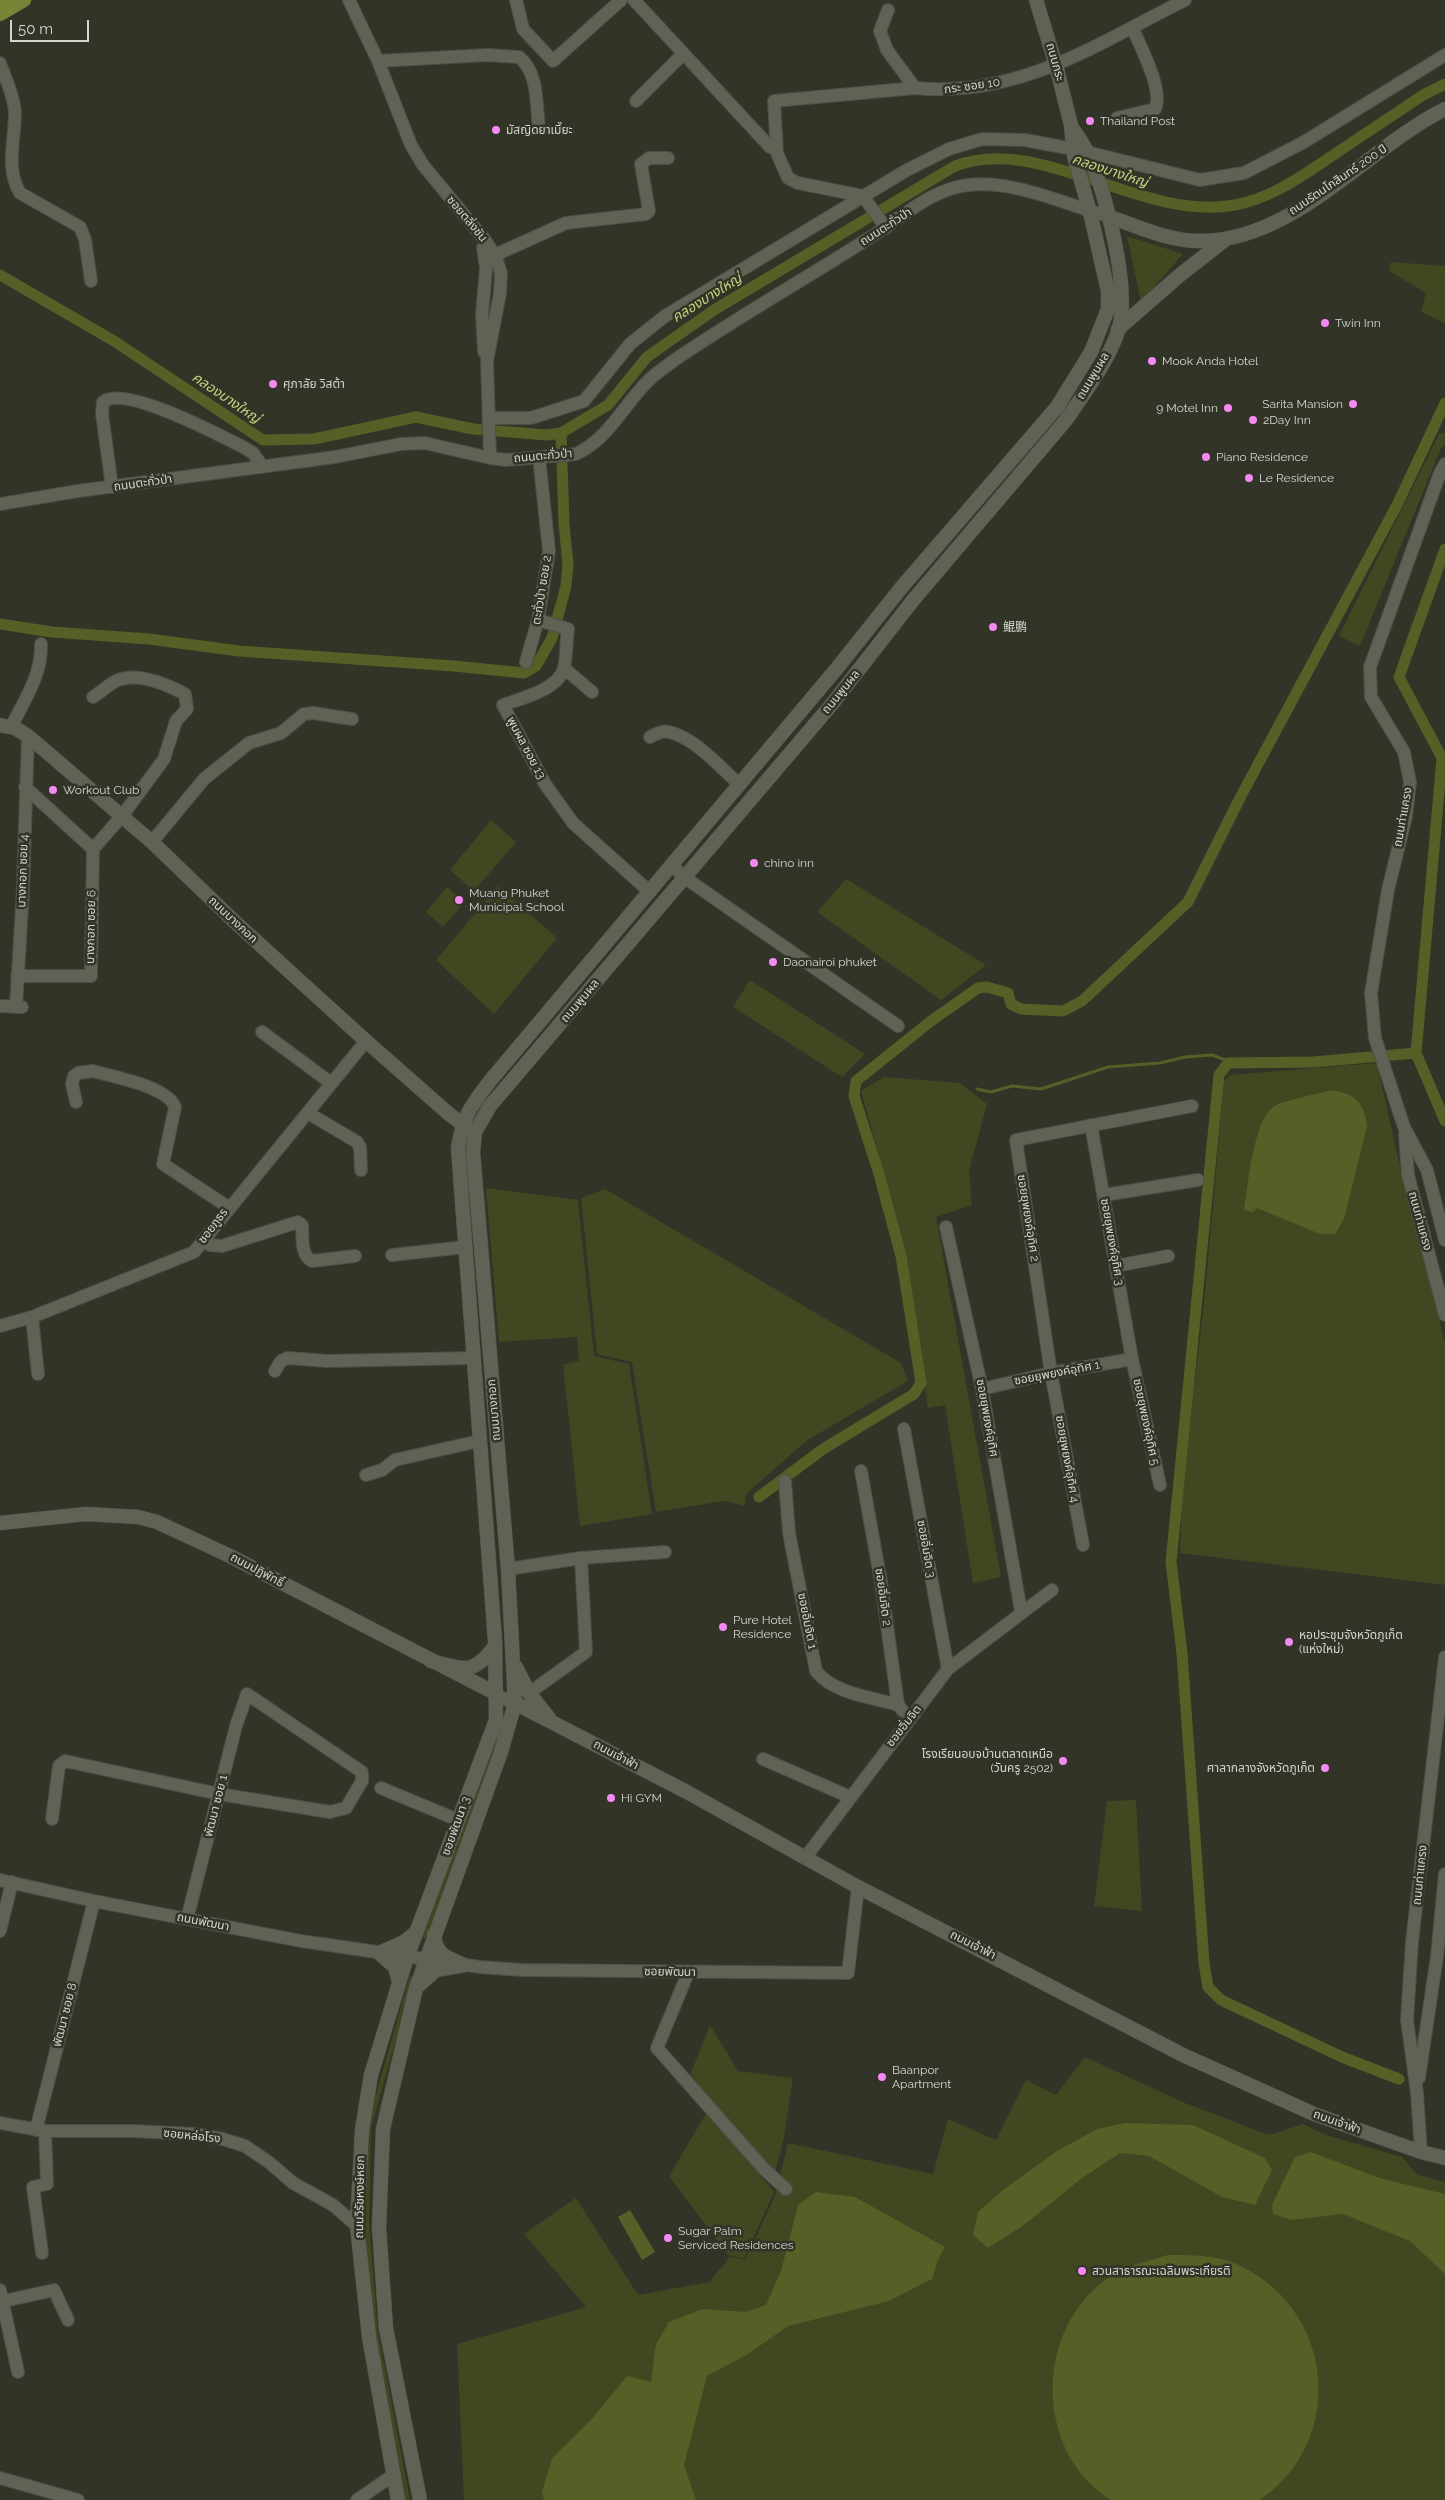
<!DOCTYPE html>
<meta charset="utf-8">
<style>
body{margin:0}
#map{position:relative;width:1445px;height:2500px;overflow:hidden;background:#313427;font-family:Raleway,sans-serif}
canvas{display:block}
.scale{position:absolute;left:10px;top:20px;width:79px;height:22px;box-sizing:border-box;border:2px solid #d4d6ce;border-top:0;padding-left:6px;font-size:15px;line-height:18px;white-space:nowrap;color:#d4d6ce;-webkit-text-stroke:4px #313427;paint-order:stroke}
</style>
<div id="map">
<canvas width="1445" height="2500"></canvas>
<div class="scale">50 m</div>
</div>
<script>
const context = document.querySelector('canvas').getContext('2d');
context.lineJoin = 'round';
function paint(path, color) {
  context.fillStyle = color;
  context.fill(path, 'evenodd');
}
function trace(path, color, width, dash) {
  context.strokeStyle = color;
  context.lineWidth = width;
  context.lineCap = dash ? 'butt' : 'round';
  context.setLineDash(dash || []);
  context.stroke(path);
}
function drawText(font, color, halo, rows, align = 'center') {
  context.font = font + ' Raleway,"Noto Sans SC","Noto Sans Thai",sans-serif';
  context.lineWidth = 5;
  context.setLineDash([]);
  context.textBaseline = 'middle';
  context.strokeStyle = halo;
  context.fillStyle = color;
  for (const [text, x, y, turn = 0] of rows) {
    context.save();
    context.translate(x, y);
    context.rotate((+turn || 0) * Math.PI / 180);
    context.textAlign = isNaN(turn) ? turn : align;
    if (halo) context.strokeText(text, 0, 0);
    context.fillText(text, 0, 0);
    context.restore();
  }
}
paint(new Path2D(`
 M1127,236L1183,254L1141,302Z
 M1391,262L1445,266V323L1421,312L1426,293L1389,271Z
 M1445,433V445L1441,448L1360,646L1339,636L1439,434Z
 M491,820L516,842L474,891L450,870Z
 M846,879L986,965L941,1000L817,912Z
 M498,886L557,938L494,1014L436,960Z
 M447,887L465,902L443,927L426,912Z
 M750,980L865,1054L842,1077L733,1007Z
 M1377,1063L1396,1149L1445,1342V1585L1180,1553L1182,1488L1204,1303L1224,1081L1230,1075Z
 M884,1077L960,1083L987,1104L969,1171L972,1205L936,1217L1001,1577L973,1583L945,1405L928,1408L906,1255L861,1091Z
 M486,1188L578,1200L594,1356L629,1364L652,1514L580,1526L563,1364L579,1361L577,1337L499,1342Z
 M605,1189L901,1363L908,1381L806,1441L746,1494L745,1506L724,1501L656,1512L632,1362L597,1354L581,1198Z
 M500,1725L503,1730L428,1937L424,1939L422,1934Z
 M1136,1800L1142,1911L1094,1906L1107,1801Z
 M410,1975L413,1979L371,2128L369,2224L378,2332L410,2500H405L373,2333L365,2224L367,2126Z
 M710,2025L738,2071L793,2078L784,2137L775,2173L690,2075Z
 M1085,2057L1185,2103L1269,2135L1303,2124L1326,2135L1402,2157L1418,2175L1445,2182V2500H464L457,2344L586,2307L524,2234L576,2198L638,2295L709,2282L730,2257L745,2260L775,2196L788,2143L933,2174L948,2119L996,2140L1026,2080L1056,2095Z
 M707,2112L774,2192L744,2259L728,2255L669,2176Z`), '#414721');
paint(new Path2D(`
 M1332,1090C1355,1094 1364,1102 1367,1126L1344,1219L1335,1234H1320L1257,1208L1253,1212L1244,1210C1248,1186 1253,1122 1273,1107C1283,1100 1319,1094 1332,1090Z
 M1125,2123L1193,2125L1265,2158L1272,2170L1255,2205L1222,2197L1149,2156L1120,2153L1082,2178L1024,2225L988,2248L973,2235L978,2212L1003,2190L1057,2151L1097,2129Z
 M1311,2152L1379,2178L1445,2194V2274L1410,2241L1343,2214L1292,2220L1273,2214L1272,2205L1295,2157Z
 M816,2192L855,2197L945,2247L938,2260L932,2279L889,2301L788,2326L748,2354L707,2376L684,2465L696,2500H544L542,2492L552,2458L592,2419L627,2376L651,2382L656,2344L669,2322L703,2309L746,2312L766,2305L781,2271L798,2205Z
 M630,2210L655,2252L642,2260L618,2217Z
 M1168,2255C1194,2255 1220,2255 1243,2267C1335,2314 1346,2441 1260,2500H1111C1037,2454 1034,2340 1099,2285C1119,2268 1144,2262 1168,2255Z`), '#565f25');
trace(new Path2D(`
 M977,1089L991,1092L1012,1086L1041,1089L1108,1067L1160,1063L1185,1057L1212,1055L1231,1062`), '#565f25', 3);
trace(new Path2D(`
 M0,275L114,341L263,440L314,439L416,417L473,429L547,435L561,433L608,405L647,357L714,310L955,166C1041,133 1140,222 1235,205C1273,198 1303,175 1335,154C1364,134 1394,115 1423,95L1445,84
 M1445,549L1399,677L1442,758L1416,1053L1445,1121
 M0,624L52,632L149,639L239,651L454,666L524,673L536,666L552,638L566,586L568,565L564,524L561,433
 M759,1497L823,1449L914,1394L921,1383L901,1256L879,1174L854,1096L856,1081L931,1021L978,988L987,987L1008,993L1011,1004L1021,1009L1063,1011L1082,1001L1188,902L1241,796L1398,503L1445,403
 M1399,2079L1342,2057L1221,2000L1208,1987L1204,1963L1182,1653L1171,1562L1219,1075L1228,1063L1313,1062L1416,1053`), '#565f25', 11);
const minor = new Path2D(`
 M349,0L378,61L411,145L423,165L484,239L495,255L501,273L500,293L487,361L490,458
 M516,0L523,29L553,61L621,0
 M634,0L770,147
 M888,10L880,31L887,50L915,88C1019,98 1097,44 1185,0
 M378,61L487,55L519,57C539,73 536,105 539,129
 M0,63C5,78 14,95 15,112C15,140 5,168 20,193L80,227L85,239L91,281
 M636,101L683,54
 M1117,118L1155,109C1164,91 1141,48 1133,29
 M1087,152L1200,180L1244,173L1304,142L1445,55
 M886,228L863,196L798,183L788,178L777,153L774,101L915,88
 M483,248L486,268L482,315L484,352
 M488,256L495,255L566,223L646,214L649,211L641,164L649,158H668
 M490,418H531L584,401L630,344L665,316L907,170L949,149L982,139L1025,140L1073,149
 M1445,464L1440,473L1370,667L1371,697L1404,752L1410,782L1406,816L1388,890L1371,993L1375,1038L1404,1127L1427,1170L1445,1240
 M112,487L102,414L103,402C124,384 221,436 245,448L253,453L263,467
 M0,504L78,491L335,457L401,444L425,443L490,458L506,460L576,454C610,438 623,405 649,380C657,372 667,366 676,359C738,317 803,280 866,240C898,221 930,189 968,185C1016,180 1063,204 1108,216
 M538,620L568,629C566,641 567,656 564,668C558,690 522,698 503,705L545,784L573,823L650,892
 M526,662L538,620L549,551L539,457
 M564,668L592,692
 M11,727C24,701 42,675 41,644
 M650,737C656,734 662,730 669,732C694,737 721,768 740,785
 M25,787L93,849
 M152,842L204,779L249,743L281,733L304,714L313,713L352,719
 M672,866L691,882L898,1026
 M17,976H91L93,849L122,816L164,759L176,721L187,709L185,694C166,684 137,671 116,681C108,685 101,692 93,697
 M0,1006L22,1007
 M16,1007L23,889L28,736
 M262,1032L331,1083
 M76,1102L72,1084L74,1076L78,1073L93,1071C113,1077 167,1086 175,1107L163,1164L228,1207
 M308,1113L357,1142L360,1147L361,1170
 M1091,1125L1132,1359L1160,1485
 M1405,1134L1408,1175L1445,1315
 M1104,1195L1198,1180
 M946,1227L982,1389L1021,1611
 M203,1240L210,1245L222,1246L298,1222L302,1225C303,1237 300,1255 312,1261L355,1256
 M392,1255L465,1247
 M1116,1266L1168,1256
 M32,1317L38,1374
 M0,1326L32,1317L194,1252L366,1041
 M275,1371L281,1361L288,1358L327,1361L473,1358
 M982,1389L1051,1373L1132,1359
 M904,1429L948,1669
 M861,1471L881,1582L898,1705L903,1711
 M366,1475L382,1470L395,1460L479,1441
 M785,1481L789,1533L816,1671C834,1694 871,1697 898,1705
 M1083,1545L1051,1373L1016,1140L1192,1106
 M508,1569L581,1558L665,1552
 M529,1693L586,1652L581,1558
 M763,1759L850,1797
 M381,1788L458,1820
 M52,1819L59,1766L65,1761L219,1794L330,1812L346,1808L362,1781V1772L247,1694L236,1726L187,1919
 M805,1858L948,1669L1052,1590
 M0,1880L94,1901L301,1941L480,1967L522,1970L848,1973L858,1887
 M0,1931L12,1882
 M688,1973L657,2048L764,2169L786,2189
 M1419,2078L1437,1956L1445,1874
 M0,2123L45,2131H133L194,2134L223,2139L245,2146L270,2163L293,2183L333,2205L357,2226
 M36,2130L94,1901
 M1421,2152L1417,2093L1407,2020L1412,1942L1445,1657
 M42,2253L33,2187L47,2184L45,2131
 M0,2290L18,2372
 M0,2302L54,2290L68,2320
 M0,2478L78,2500
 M357,2500L392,2476`);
const tertiary = new Path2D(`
 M1108,216C1138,227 1171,242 1203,241C1296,239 1367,148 1445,109
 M1118,329L1180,275L1226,239
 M0,1523L86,1514L138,1517L157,1522L230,1556L497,1694`);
const secondary = new Path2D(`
 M0,725L15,728L28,736L152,842L235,922L366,1041L449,1114L469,1129
 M431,1661C464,1669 473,1676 495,1646
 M516,1667L529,1693L549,1718
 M507,1699L685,1791L858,1887L1183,2055L1314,2114L1421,2152L1445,2158
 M434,1935C436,1956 447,1957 464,1965
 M399,1982L395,1967L379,1953L404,1942L415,1933
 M417,1987L436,1970L464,1965
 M398,2500L369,2337L357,2226L362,2130L371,2075L407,1957L496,1720L495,1641L458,1148C463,1116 471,1106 490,1081L838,667L901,588L1057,407L1091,352L1108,309V291L1090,212L1074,156L1071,125L1056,65L1036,0
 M420,2500L386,2328L379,2227L383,2129L416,1988L501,1752L515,1703L508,1569L473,1152L475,1132L490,1106L832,704L914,599L1066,420C1084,394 1110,359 1119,328C1130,287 1106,193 1088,154C1084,145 1078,136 1072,128`);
const primary = new Path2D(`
 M0,2L3,0
 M0,14L24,0`);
trace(minor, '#4d4f45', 14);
trace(tertiary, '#4d4f45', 15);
trace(secondary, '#4d4f45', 15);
trace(primary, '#4d4f45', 15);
trace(minor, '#5f6254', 12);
trace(tertiary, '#5f6254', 14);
trace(secondary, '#5f6254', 14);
trace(primary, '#798437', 14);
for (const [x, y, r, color] of [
 [1090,121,5,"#f38af2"],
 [496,130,5,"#f38af2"],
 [1325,323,5,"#f38af2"],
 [1152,361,5,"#f38af2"],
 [273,384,5,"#f38af2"],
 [1353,404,5,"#f38af2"],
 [1228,408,5,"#f38af2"],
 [1253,420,5,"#f38af2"],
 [1206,457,5,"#f38af2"],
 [1249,478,5,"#f38af2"],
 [993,627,5,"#f38af2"],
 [53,790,5,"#f38af2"],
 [754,863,5,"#f38af2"],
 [459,900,5,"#f38af2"],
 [773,962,5,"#f38af2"],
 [723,1627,5,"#f38af2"],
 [1289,1642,5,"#f38af2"],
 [1063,1761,5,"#f38af2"],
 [1325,1768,5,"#f38af2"],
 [611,1798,5,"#f38af2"],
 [882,2077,5,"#f38af2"],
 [668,2238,5,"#f38af2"],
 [1082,2271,5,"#f38af2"]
]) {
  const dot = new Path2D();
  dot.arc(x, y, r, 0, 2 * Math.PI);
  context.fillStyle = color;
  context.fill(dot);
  trace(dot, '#313427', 2);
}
drawText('12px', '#d4d6ce', '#313427', [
 ["ถนนกระ",1055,62,74],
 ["กระ ซอย 10",972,86,-8],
 ["ถนนรัตนโกสินทร์ 200 ปี",1338,180,-34],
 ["ซอยตลิ่งชัน",467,219,50],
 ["ถนนตะกั่วป่า",886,227,-33],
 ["ถนนพูนผล",1093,376,-59],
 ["ถนนตะกั่วป่า",543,456,-5],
 ["ถนนตะกั่วป่า",143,483,-8],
 ["ตะกั่วป่า ซอย 2",542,590,-81],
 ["ถนนพูนผล",841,692,-51],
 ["พูนผล ซอย 13",526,748,62],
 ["ถนนท่าแครง",1403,817,-80],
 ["บางกอก ซอย 4",23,871,-88],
 ["ถนนบางกอก",233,920,43],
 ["บางกอก ซอย 6",91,927,-89],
 ["ถนนพูนผล",580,1001,-50],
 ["ซอยยุพยงค์อุทิศ 2",1028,1218,81],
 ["ถนนท่าแครง",1420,1221,75],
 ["ซอยภูธร",213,1226,-53],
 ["ซอยยุพยงค์อุทิศ 3",1112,1242,80],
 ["ซอยยุพยงค์อุทิศ 1",1057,1373,-11],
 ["ถนนบางกอก",494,1410,-95],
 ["ซอยยุพยงค์อุทิศ",987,1418,80],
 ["ซอยยุพยงค์อุทิศ 5",1146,1422,78],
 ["ซอยยุพยงค์อุทิศ 4",1067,1459,80],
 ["ซอยอิ่มจิต 3",926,1549,80],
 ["ถนนปฏิพัทธิ์",257,1570,28],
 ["ซอยอิ่มจิต 2",883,1597,82],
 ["ซอยอิ่มจิต 1",807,1621,79],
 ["ซอยอิ่มจิต",904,1726,-52],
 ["ถนนเจ้าฟ้า",616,1755,28],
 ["พัฒนา ซอย 1",216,1806,-76],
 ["ซอยพัฒนา 3",456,1826,-70],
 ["ถนนท่าแครง",1420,1875,-84],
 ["ถนนพัฒนา",203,1922,11],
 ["ถนนเจ้าฟ้า",973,1945,27],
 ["ซอยพัฒนา",670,1972,1],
 ["พัฒนา ซอย 8",65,2015,-76],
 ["ถนนเจ้าฟ้า",1337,2122,20],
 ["ซอยหล่อโรง",192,2136,6],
 ["ถนนวิรัชหงษ์หยก",360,2197,-89]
]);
drawText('12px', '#d4d6ce', '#313427', [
 ["Thailand Post",1100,121],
 ["มัสญิดยาเมี๊ยะ",506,130],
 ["Twin Inn",1335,323],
 ["Mook Anda Hotel",1162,361],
 ["ศุภาลัย วิสต้า",283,384],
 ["Sarita Mansion",1343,404,"right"],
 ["9 Motel Inn",1218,408,"right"],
 ["2Day Inn",1263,420],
 ["Piano Residence",1216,457],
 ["Le Residence",1259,478],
 ["鲲鹏",1003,627],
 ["Workout Club",63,790],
 ["chino inn",764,863],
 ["Muang Phuket",469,893],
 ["Municipal School",469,907],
 ["Daonairoi phuket",783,962],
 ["Pure Hotel",733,1620],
 ["Residence",733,1634],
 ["หอประชุมจังหวัดภูเก็ต",1299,1635],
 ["(แห่งใหม่)",1299,1649],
 ["โรงเรียนอบจบ้านตลาดเหนือ",1053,1754,"right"],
 ["(วันครู 2502)",1053,1768,"right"],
 ["ศาลากลางจังหวัดภูเก็ต",1315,1768,"right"],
 ["Hi GYM",621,1798],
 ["Baanpor",892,2070],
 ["Apartment",892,2084],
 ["Sugar Palm",678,2231],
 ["Serviced Residences",678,2245],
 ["สวนสาธารณะเฉลิมพระเกียรติ",1092,2271]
], 'left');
drawText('italic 14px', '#c4d47d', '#313427', [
 ["คลองบางใหญ่",1110,171,18],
 ["คลองบางใหญ่",707,298,-32],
 ["คลองบางใหญ่",226,398,34]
]);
</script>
